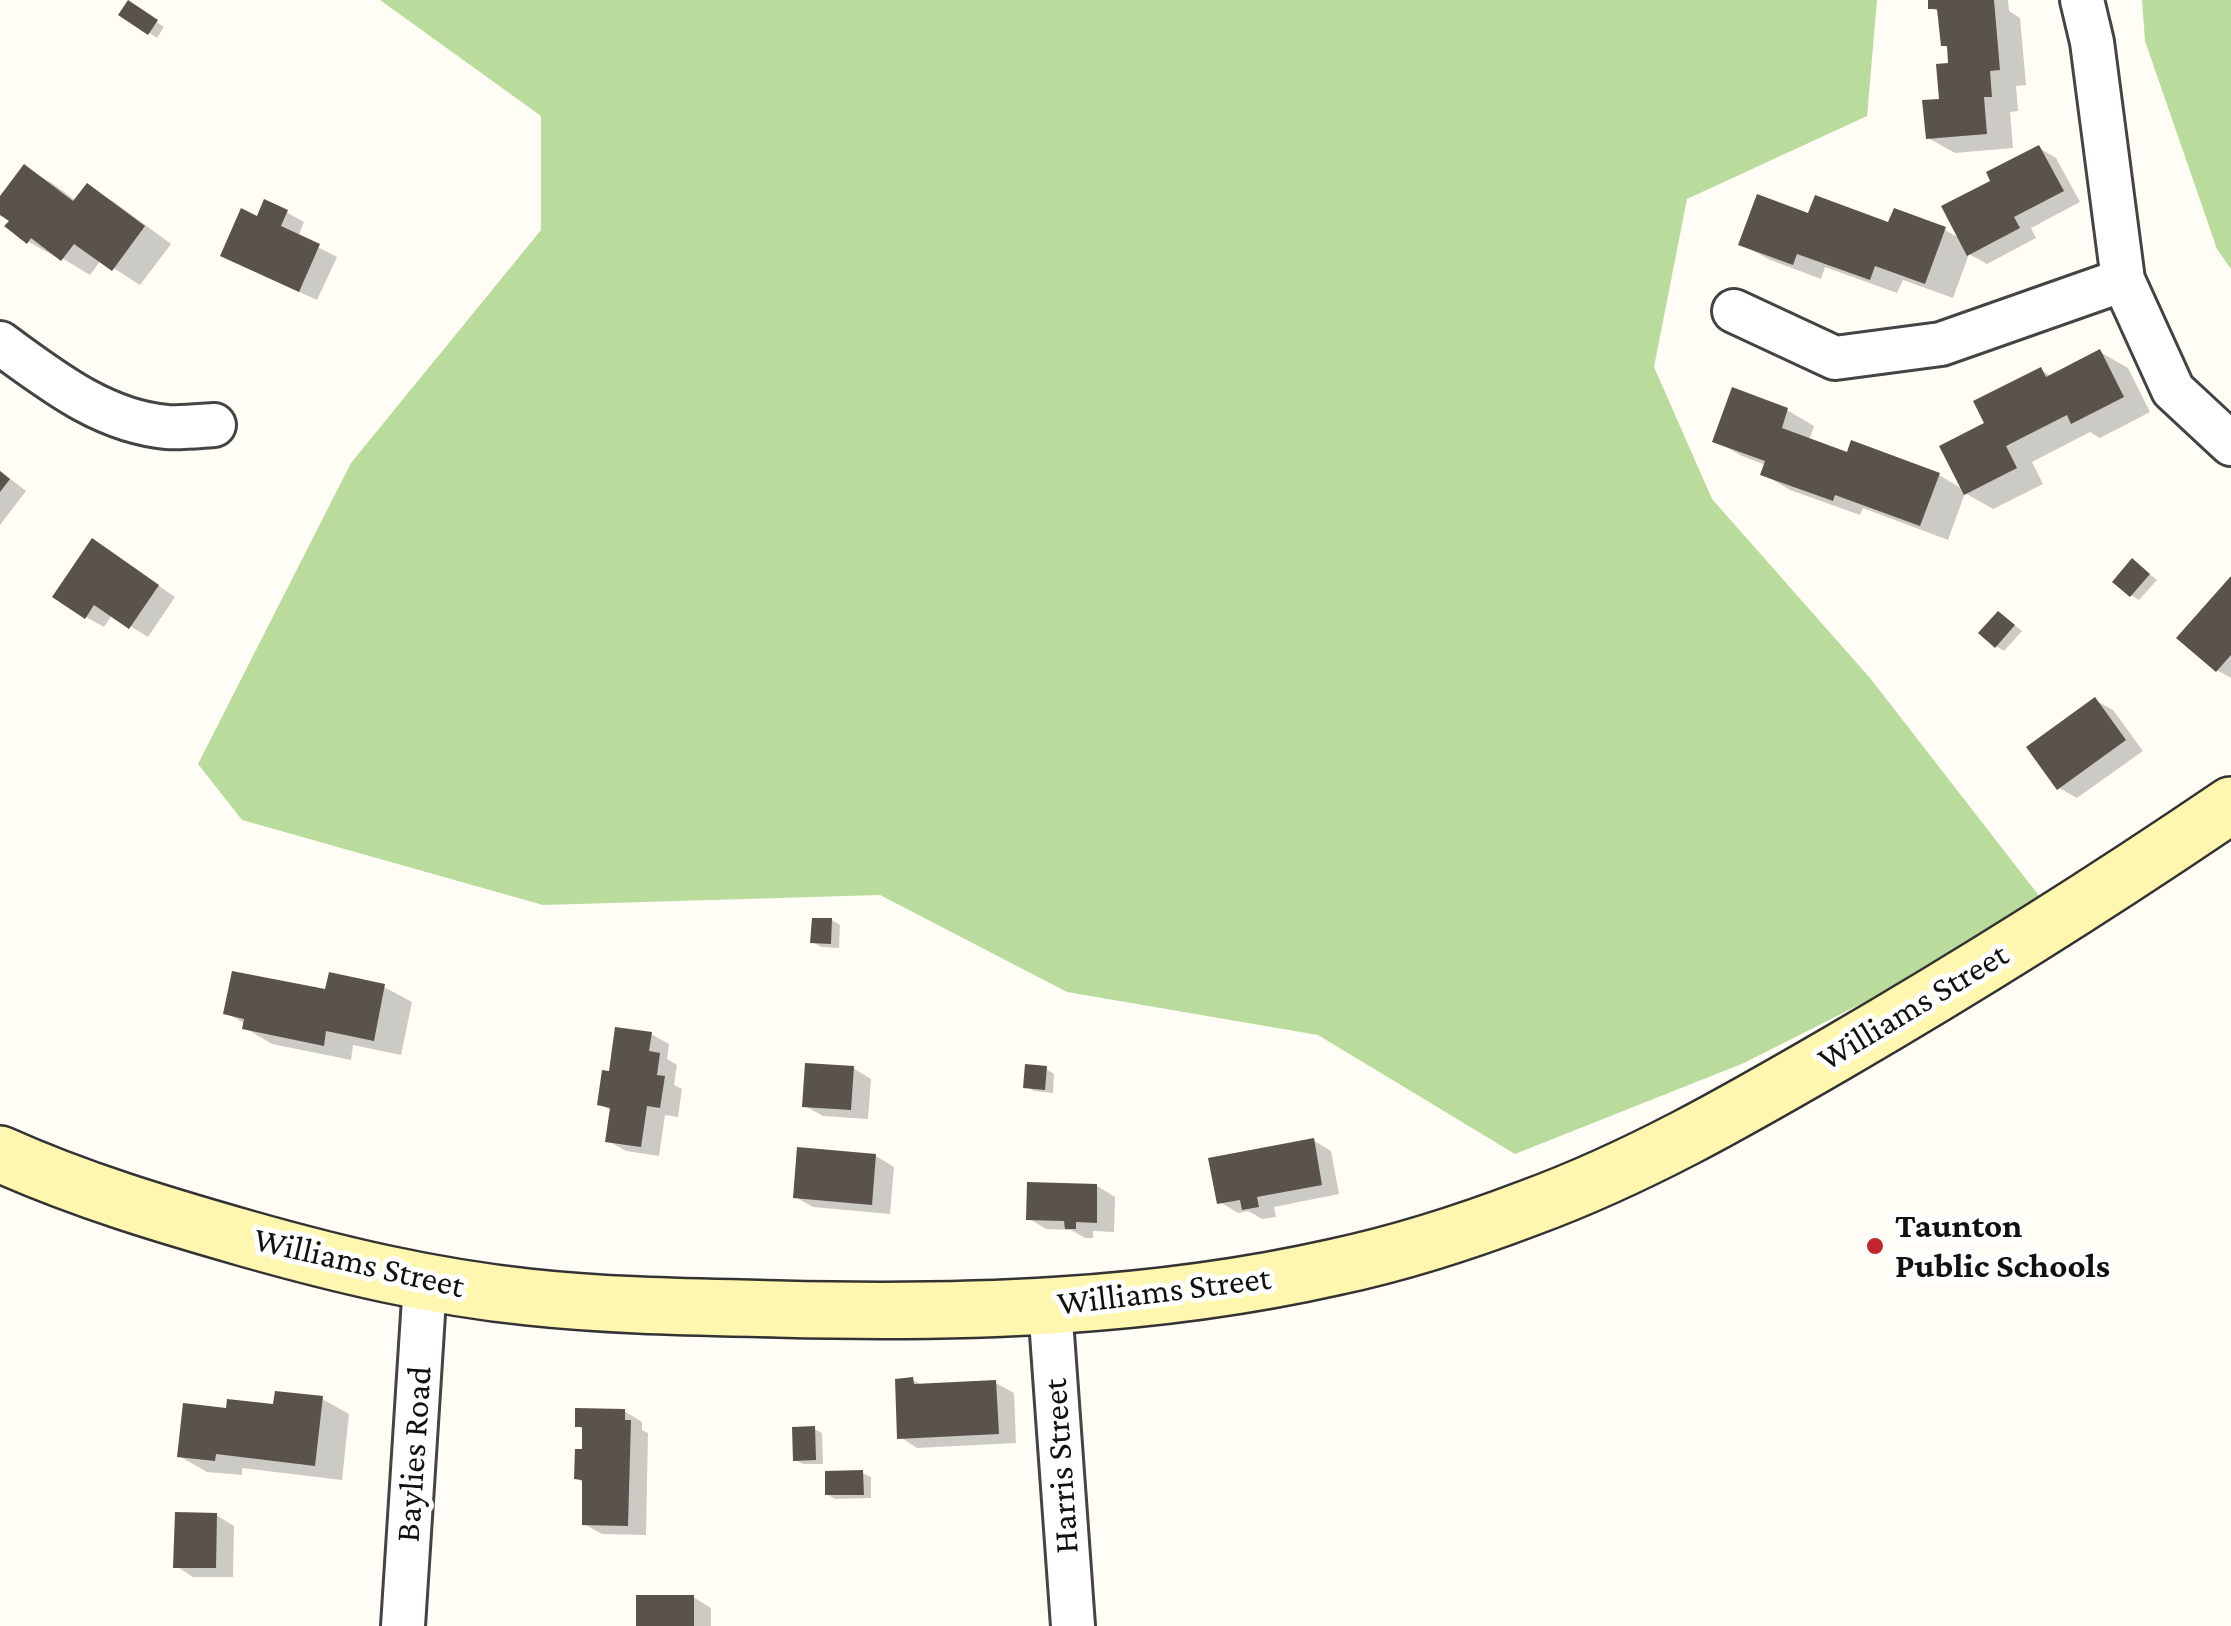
<!DOCTYPE html>
<style>
body{margin:0}
canvas{display:block;background:#fffdf5}
</style>
<canvas width="2231" height="1626"></canvas>
<script>
const context = document.querySelector('canvas').getContext('2d');
context.lineJoin = 'round';
function paint(path, color) {
  context.fillStyle = color;
  context.fill(path, 'evenodd');
}
function trace(path, color, width, dash) {
  context.strokeStyle = color;
  context.lineWidth = width;
  context.lineCap = dash ? 'butt' : 'round';
  context.setLineDash(dash || []);
  context.stroke(path);
}
function drawText(font, color, halo, rows, align = 'center') {
  context.font = font + ' "Crimson Pro",serif';
  context.lineWidth = 10;
  context.setLineDash([]);
  context.textBaseline = 'middle';
  context.strokeStyle = halo;
  context.fillStyle = color;
  for (const [text, x, y, turn = 0] of rows) {
    context.save();
    context.translate(x, y);
    context.rotate((+turn || 0) * Math.PI / 180);
    context.textAlign = isNaN(turn) ? turn : align;
    if (halo) context.strokeText(text, 0, 0);
    context.fillText(text, 0, 0);
    context.restore();
  }
}
paint(new Path2D(`
 M380,0H1877L1867,116L1687,199L1654,367L1712,499L1870,678L2040,897L1916,976L1744,1063L1515,1154L1318,1035L1067,992L880,895L543,905L242,820L198,764L351,463L541,230V116Z
 M2142,0H2231V269L2217,249L2145,41Z`), '#b9dc9c');
paint(new Path2D(`
 M1930,0H2008L2009,11L2020,18L2026,85L2016,86L2018,111L2010,112L2013,148L1955,153L1928,138L1942,101L1951,65L1950,49L1943,45L1939,12L1931,8Z
 M128,3L164,27L157,38L121,14Z
 M2039,148L2056,158L2080,202L2031,228L2036,238L1987,264L1969,254L1953,298L1903,280L1897,293L1825,267L1821,279L1768,259L1741,244L1810,216L1945,230L1961,239L1994,182Z
 M25,168L52,183L76,201L87,186L114,202L171,244L140,285L101,260L90,275L57,255L56,257L29,242L8,226L12,221L0,212V201Z
 M286,212L304,222L298,237L337,257L317,300L241,265L258,219Z
 M2100,352L2128,368L2150,412L2100,438L2090,432L2032,462L2043,484L1993,509L1965,493L1948,540L1863,508L1860,515L1790,490L1763,474L1766,465L1742,456L1715,441L1733,390L1787,410L1814,426L1809,441L1848,455L1939,475L1964,490L1988,424L2041,370L2052,377Z
 M0,471L26,491L0,525Z
 M110,552L175,597L148,637L112,615L104,627L86,617Z
 M2133,561L2157,580L2139,600L2131,595Z
 M2231,580V678L2217,670Z
 M2007,619L2022,631L2004,651L1996,646Z
 M2095,700L2113,710L2143,751L2077,798L2059,788Z
 M832,920L840,925L839,948L821,947L813,942Z
 M384,987L412,1002L401,1055L353,1045L351,1060L272,1044L245,1028L246,1024L226,1013L327,992Z
 M651,1034L669,1044L667,1059L677,1065L674,1085L682,1089L678,1117L665,1115L659,1156L626,1151L608,1141L612,1111L600,1104L611,1073Z
 M853,1068L871,1079L868,1119L823,1116L805,1106Z
 M1046,1069L1054,1074L1053,1093L1034,1091L1026,1086Z
 M1313,1140L1331,1151L1339,1194L1274,1207L1276,1217L1262,1219L1248,1211L1238,1213L1220,1202Z
 M876,1156L894,1167L890,1214L813,1207L795,1197Z
 M1097,1186L1115,1197L1114,1232L1093,1231V1238H1085L1071,1230L1046,1229L1028,1218Z
 M913,1380L923,1386L996,1383L1014,1393L1016,1443L917,1448L900,1437Z
 M322,1399L349,1414L342,1480L242,1468V1475L207,1472L179,1456L228,1410L275,1407Z
 M624,1411L642,1422V1430L648,1433L646,1535L602,1534L584,1524L585,1483L576,1478L584,1452V1430L577,1426Z
 M814,1429L822,1433L823,1464H803L795,1460Z
 M862,1473L871,1477V1498L835,1499L827,1494Z
 M216,1515L234,1526L233,1577H193L176,1566Z
 M693,1597L711,1608V1626H639Z`), '#0003');
paint(new Path2D(`
 M128,0L158,20L148,35L118,15Z
 M1928,0H1994L2000,70L1990,71L1992,97H1984L1987,134L1926,139L1922,100L1939,99L1936,64L1948,63L1947,46H1941L1937,9H1928Z
 M2039,145L2064,191L2014,217L2020,228L1967,256L1941,206L1990,181L1986,172Z
 M24,164L73,201L87,183L145,226L112,271L74,244L61,261L31,238L27,244L4,226L9,221L0,215V196Z
 M1757,194L1808,213L1815,195L1888,222L1894,208L1946,227L1925,284L1875,266L1870,280L1797,254L1793,265L1738,245Z
 M264,199L288,210L281,226L320,244L299,292L220,256L241,208L257,216Z
 M2100,349L2124,397L2071,424L2067,415L2006,446L2017,468L1964,495L1939,446L1984,423L1973,401L2041,367L2046,377Z
 M1732,387L1788,408L1782,428L1847,452L1851,440L1940,473L1920,526L1835,495L1833,501L1760,475L1765,461L1712,442Z
 M0,471L10,479L0,492Z
 M92,538L159,585L129,629L94,605L85,619L52,597Z
 M2132,558L2150,574L2130,597L2112,582Z
 M2231,576V655L2216,672L2176,638Z
 M1998,611L2015,625L1995,648L1978,633Z
 M2095,697L2126,740L2057,790L2026,747Z
 M812,918H832L831,944L810,943Z
 M232,971L325,989L329,972L385,984L374,1041L326,1031L324,1046L242,1029L244,1019L223,1014Z
 M615,1027L652,1032L649,1051L660,1053L657,1075L665,1076L660,1108L647,1106L641,1147L605,1142L610,1108L597,1105L602,1070L609,1071Z
 M805,1063L854,1066L851,1110L802,1107Z
 M1025,1064L1047,1066L1045,1090L1023,1088Z
 M1314,1138L1322,1185L1257,1197L1259,1207L1242,1210L1240,1200L1217,1204L1208,1158Z
 M797,1147L876,1154L872,1205L793,1198Z
 M1027,1182L1097,1184V1223L1076,1222V1229H1065L1064,1221L1026,1220Z
 M913,1377L914,1384L996,1380L999,1434L897,1439L895,1379Z
 M275,1391L323,1396L315,1466L216,1454L215,1461L177,1457L183,1403L226,1408L227,1399L273,1404Z
 M575,1408L625,1409V1420H631L628,1526L582,1525V1480L574,1479L575,1449H582V1427H575Z
 M815,1426L816,1460L793,1461L792,1427Z
 M863,1470L864,1495H825V1471Z
 M175,1512L217,1513L216,1568H173Z
 M636,1595H694V1626H636Z`), '#5a524d');
const street = new Path2D(`
 M2082,0L2092,42L2123,280L2173,390L2231,444
 M1734,311L1835,358L1941,344L2123,280
 M0,343C51,380 102,421 167,427C182,428 199,426 214,425
 M1050,1306L1073,1626
 M403,1626L425,1283`);
const secondary = new Path2D(`
 M0,1154C80,1190 164,1215 248,1239C340,1265 432,1287 528,1297C611,1306 695,1307 778,1309C964,1314 1153,1308 1335,1267C1401,1253 1466,1232 1529,1208C1638,1168 1737,1111 1837,1053C1971,975 2103,892 2231,805`);
trace(street, '#444', 48);
trace(secondary, '#333', 60);
trace(street, '#fff', 42);
trace(secondary, '#fff6b0', 55);
for (const [x, y, r, color] of [
 [1875,1246,10,"#c4262e"]
]) {
  const dot = new Path2D();
  dot.arc(x, y, r, 0, 2 * Math.PI);
  context.fillStyle = color;
  context.fill(dot);
  trace(dot, '#fff', 4);
}
drawText('35px', '#111', '#fff', [
 ["Williams Street",1913,1007,-31],
 ["Williams Street",359,1263,13],
 ["Williams Street",1164,1291,-7],
 ["Baylies Road",414,1454,-86],
 ["Harris Street",1061,1466,-94]
]);
drawText('bold 35px', '#111', '#fff', [
 ["Taunton",1895,1226],
 ["Public Schools",1895,1266]
], 'left');
</script>
